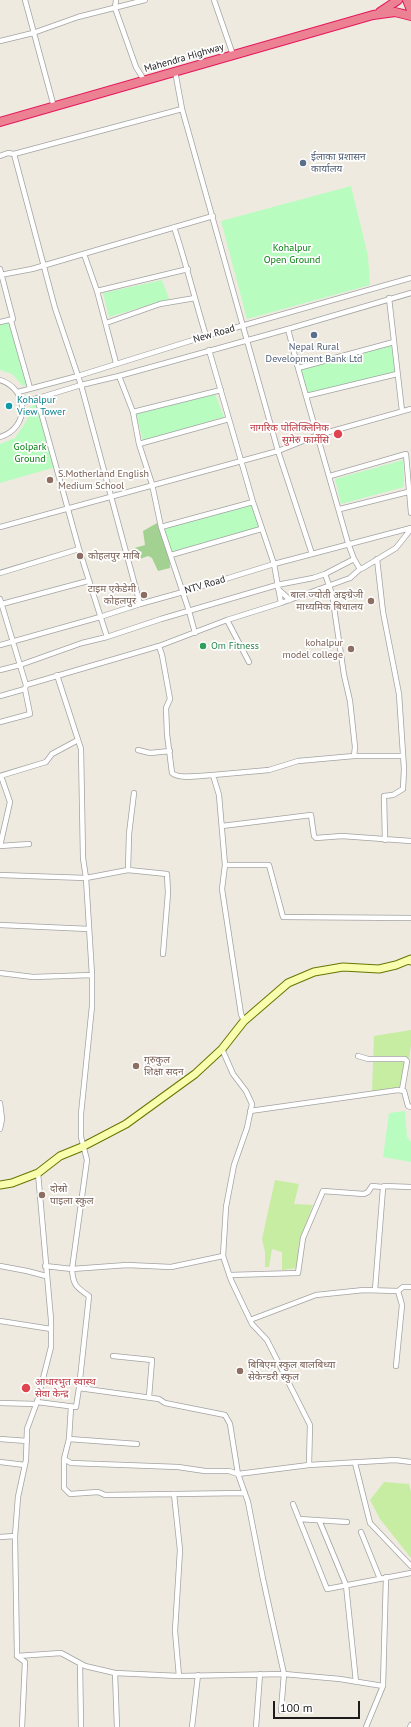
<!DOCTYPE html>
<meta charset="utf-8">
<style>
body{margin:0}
#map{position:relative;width:411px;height:1727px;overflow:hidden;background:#eeeae0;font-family:"PT Sans",sans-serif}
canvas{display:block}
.scale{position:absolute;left:273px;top:1701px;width:87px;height:18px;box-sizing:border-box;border:2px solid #1c1c1c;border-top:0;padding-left:5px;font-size:12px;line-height:14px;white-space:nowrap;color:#1c1c1c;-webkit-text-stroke:3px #fff;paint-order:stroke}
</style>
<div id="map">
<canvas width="411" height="1727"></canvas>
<div class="scale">100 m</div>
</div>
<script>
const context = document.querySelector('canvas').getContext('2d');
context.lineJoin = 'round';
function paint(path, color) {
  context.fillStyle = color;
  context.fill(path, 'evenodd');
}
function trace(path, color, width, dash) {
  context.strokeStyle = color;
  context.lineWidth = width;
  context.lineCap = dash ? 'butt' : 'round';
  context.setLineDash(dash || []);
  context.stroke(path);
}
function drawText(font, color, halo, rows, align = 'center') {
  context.font = font + ' "PT Sans","Noto Sans Devanagari",sans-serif';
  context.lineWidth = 3.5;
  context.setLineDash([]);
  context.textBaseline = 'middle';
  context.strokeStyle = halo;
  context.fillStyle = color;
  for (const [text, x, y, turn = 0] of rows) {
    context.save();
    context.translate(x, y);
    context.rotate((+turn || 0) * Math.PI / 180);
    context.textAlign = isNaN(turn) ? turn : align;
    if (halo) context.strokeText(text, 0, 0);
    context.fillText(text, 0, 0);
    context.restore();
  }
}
paint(new Path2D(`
 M411,1030V1045L405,1089L372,1092L374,1036Z
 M275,1180L299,1184L294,1204L313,1205L299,1242L297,1268L282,1270V1252L272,1249L269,1267H265V1252L262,1239Z
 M384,1482L409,1484L411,1492V1558L380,1519L370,1500Z`), '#c6eda1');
paint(new Path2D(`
 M157,523C165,536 170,553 170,568L158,571L152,558L148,556L137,560L131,549L145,545L143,531Z`), '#a3d192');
paint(new Path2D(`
 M351,186L368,256L370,285L247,319L221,221Z
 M162,280L169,299L109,317L103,293Z
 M10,322L28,387L22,385L12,374L0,370V325Z
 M394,342L397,374L306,396L298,369Z
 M215,394L224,417L143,441L136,414Z
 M37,404L56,467L0,483V444L15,438L27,420L30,407Z
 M403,460L404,487L341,504L335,479Z
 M252,504L260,527L172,555L163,527Z
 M405,1111L407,1137L411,1142V1162L383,1157L389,1113Z`), '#b8fdbf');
const street = new Path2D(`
 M25,0L54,107
 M116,0L115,8L136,67L144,80
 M214,0L233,55
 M0,41L33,33L78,17L145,0
 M175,71L182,109L278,451L312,554
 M14,154L55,308L81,385L140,604
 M0,156L8,153L14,154L182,109
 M174,227C186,263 195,300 206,336
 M84,254L97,291L116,363
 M0,269L13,319L11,321L30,388
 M0,275L32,269L213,216
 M97,291L188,269
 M389,298L402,411
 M0,322L13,319
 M106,323L160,304L195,298
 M288,329L298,368L348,543L354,559
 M209,350L253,502L274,564L281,603
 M298,368L394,342
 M119,376L133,412L139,444L152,484L161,527L189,611L195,633
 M0,380C29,389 30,428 0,437
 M18,392L78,376L206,336L411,278
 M306,396L397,374
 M37,398L79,549L107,637
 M22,403L81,385L119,376L288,329L411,293
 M133,412L221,390
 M139,444L229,419
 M330,476L406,454L411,513
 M340,509L408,492
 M0,527L278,451L318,435L411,409
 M161,527L253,502
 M171,555L261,529
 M377,559L383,612L399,694L404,769L403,789L393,795L384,796L385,840
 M0,573L79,549
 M325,574L332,594L344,675L350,701L355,747L354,756
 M278,589L290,600
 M0,599L26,685L25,689L30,714L0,722
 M2,604L88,581
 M227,620L249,662
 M0,645L100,617L140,604L183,592L274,564L411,528
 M159,646L162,655L170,699L166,708L167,734L172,773C179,780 203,775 213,775
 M0,670L20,665L82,643L107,637L161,619L277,585L313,578L325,574L354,559L360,569L363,568L396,548L411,529
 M57,675L81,749L83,858L86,878L92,975V1006L81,1114V1137L87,1160L72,1269C73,1285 76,1287 89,1296L79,1388
 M26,685L159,646L227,620L281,603L350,578L360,569
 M0,696L25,689
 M138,750L150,753L170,751
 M0,776L46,762L52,754L78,740
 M1,776L10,802L0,846L29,844
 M222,826L311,815L314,836L316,838L342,836L411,841
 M225,865H269L283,917L411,918
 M128,870L129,834L134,793
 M0,875L86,878L128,870L167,874L168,893L163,954
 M0,925L89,929
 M0,973L33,977L92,975
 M244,1021L241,1014L222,889L225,865L219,795L213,775L269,770L298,761L354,756H403
 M222,1049L233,1074L246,1091L252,1104L247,1128L234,1165L226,1207L223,1256L231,1280L252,1324L267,1340L310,1425L309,1465
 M358,1056L368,1059H405L407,1061L402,1090
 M0,1103L2,1119L0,1129
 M250,1111L398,1090L404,1091L408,1106L411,1107
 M38,1173L51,1320V1347L37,1402L27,1429L26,1460L18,1497L15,1536L17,1656L61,1653L85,1666L115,1673L179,1676L284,1674L340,1679L383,1686
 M0,1266L27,1271L46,1276
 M45,1266L72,1269L127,1265L171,1267L223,1256
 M230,1275L298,1273L303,1238L323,1191L364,1194L368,1192L372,1186L383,1187
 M375,1290L383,1188L384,1186L411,1187
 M250,1320L316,1295L364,1290L398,1291L403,1287H411
 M0,1321L51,1329
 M113,1356L152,1360L149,1397
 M396,1366L402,1305L398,1291
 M37,1402L76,1407L79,1388L159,1399L165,1403L225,1415L230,1424L238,1474L248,1502L263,1579L284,1674L281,1711
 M0,1403L36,1404
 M0,1439L27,1441
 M69,1439L71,1407
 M137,1444L69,1439L64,1459L71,1463L178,1467L205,1471H229L238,1474L309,1465L395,1460L411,1462
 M64,1459V1488L70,1494L98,1492L105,1495L245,1493
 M0,1462L25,1465
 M355,1463L370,1523L411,1566
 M174,1494L180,1550L175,1631L179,1676
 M293,1504L327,1589L411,1573
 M299,1519L347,1522
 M319,1520L346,1585L356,1682
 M361,1532L380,1579
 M0,1537L15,1536
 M17,1656L25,1662L22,1727
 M80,1664L81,1727
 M115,1673L117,1727
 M192,1727L198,1675
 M256,1727L260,1674
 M366,1727L383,1686L386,1577
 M410,1727L411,1725`);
const secondary = new Path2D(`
 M0,1185L12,1183L38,1173L60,1156L82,1147L126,1124L195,1074L222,1049L244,1021L288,983L314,972L343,967L379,969L396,965L411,959V961`);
const highway = new Path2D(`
 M407,0L411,10
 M380,12L398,0
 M0,122L373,15L395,12L411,16`);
trace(street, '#a3a3a3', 6);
trace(secondary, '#677600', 9);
trace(highway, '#e4165a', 10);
trace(street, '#fff', 4.5);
trace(secondary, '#f9feae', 7);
trace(highway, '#ed8194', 8);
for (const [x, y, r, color] of [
 [303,163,4,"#5c6f8a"],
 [314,335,4,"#5c6f8a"],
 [9,406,4,"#0f9aa8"],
 [338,434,5,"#e0444e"],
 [50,480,4,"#8d6e63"],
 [80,556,4,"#8d6e63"],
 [144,595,4,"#8d6e63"],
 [371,601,4,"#8d6e63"],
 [203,646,4,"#2e9e5b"],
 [351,649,4,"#8d6e63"],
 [136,1066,4,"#8d6e63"],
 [42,1195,4,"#8d6e63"],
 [240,1371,4,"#8d6e63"],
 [26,1388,5,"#e0444e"]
]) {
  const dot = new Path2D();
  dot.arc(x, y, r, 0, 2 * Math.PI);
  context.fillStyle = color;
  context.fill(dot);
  trace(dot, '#fff', 1.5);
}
drawText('10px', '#1c1c1c', '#fff', [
 ["Mahendra Highway",184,58,-16],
 ["New Road",214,334,-16],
 ["NTV Road",205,585,-17]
]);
drawText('10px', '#4e5e75', '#fff', [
 ["ईलाका प्रशासन",311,157],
 ["कार्यालय",311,169],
 ["Nepal Rural",314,347,"center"],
 ["Development Bank Ltd",314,359,"center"]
], 'left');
drawText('10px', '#03810f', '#fff', [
 ["Kohalpur",292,248],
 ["Open Ground",292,260],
 ["Golpark",30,447],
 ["Ground",30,459]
]);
drawText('10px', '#0d838f', '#fff', [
 ["Kohalpur",17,400],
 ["View Tower",17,412]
], 'left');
drawText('10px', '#be3a42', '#fff', [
 ["नागरिक पोलिक्लिनिक",329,428],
 ["सुमेरु फार्मेसि",329,440],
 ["आधारभुत स्वास्थ",35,1382,"left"],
 ["सेवा केन्द्र",35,1394,"left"]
], 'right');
drawText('10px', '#785e54', '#fff', [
 ["S.Motherland English",58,474],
 ["Medium School",58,486],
 ["कोहलपुर माबि",88,556],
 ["टाइम एकेडेमी",136,589,"right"],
 ["कोहलपुर",136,601,"right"],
 ["बाल ज्योती अङ्ग्रेजी",363,595,"right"],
 ["माध्यमिक बिधालय",363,607,"right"],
 ["kohalpur",343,643,"right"],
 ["model college",343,655,"right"],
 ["गुरुकुल",144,1060],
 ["शिक्षा सदन",144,1072],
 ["दोस्रो",50,1189],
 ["पाइला स्कुल",50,1201],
 ["बिबिएम स्कुल बालबिध्या",248,1365],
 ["सेकेन्डरी स्कुल",248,1377]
], 'left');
drawText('10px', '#27864d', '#fff', [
 ["Om Fitness",211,646]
], 'left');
</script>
